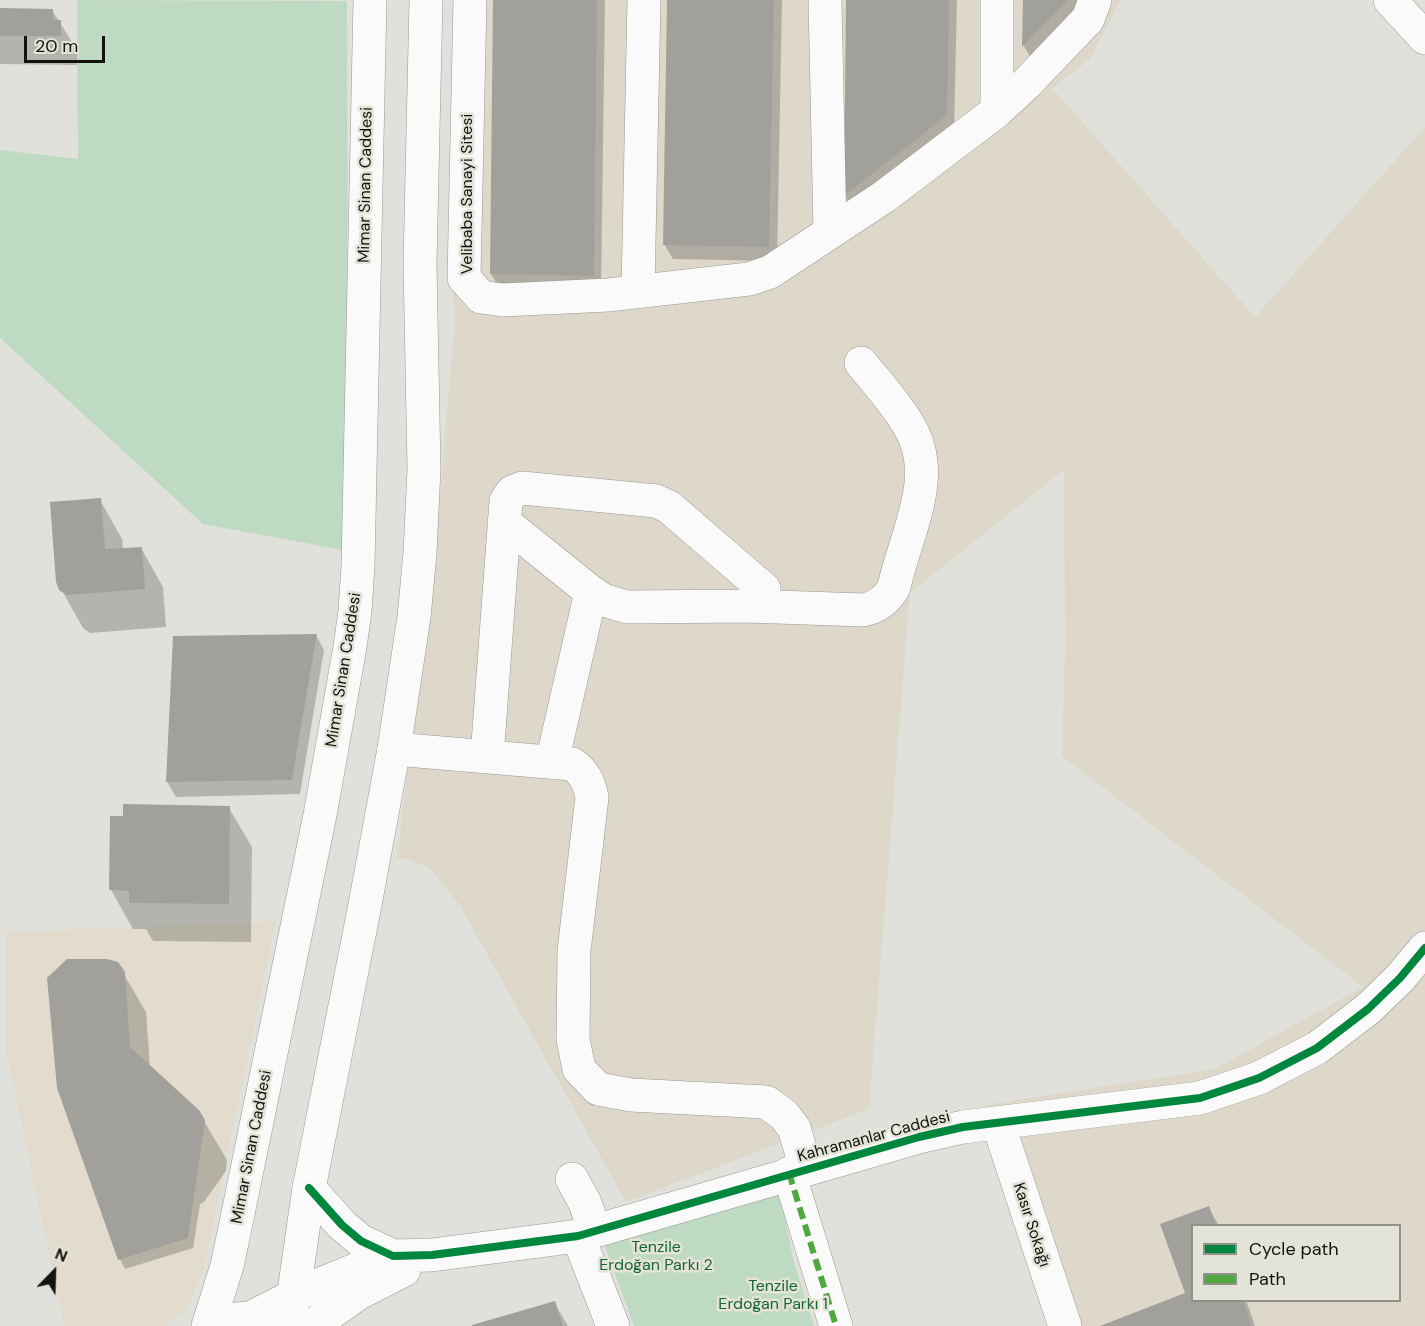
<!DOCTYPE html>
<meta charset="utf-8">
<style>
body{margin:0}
#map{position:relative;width:1425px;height:1326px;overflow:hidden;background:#e1e1db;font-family:"DM Sans",sans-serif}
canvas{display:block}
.legend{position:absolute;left:1191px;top:1224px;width:210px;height:78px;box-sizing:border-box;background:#e4e3d8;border:2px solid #908f88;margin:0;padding:8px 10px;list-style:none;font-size:18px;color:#13120f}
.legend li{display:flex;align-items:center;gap:12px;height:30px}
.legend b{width:30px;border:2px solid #908f88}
.north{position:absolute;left:24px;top:1242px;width:60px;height:60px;-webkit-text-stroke:4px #e4e3d8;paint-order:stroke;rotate:23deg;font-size:16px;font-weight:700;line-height:24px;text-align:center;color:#13120f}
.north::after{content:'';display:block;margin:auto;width:21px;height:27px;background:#13120f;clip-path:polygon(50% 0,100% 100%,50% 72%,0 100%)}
.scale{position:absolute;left:24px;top:36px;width:81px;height:27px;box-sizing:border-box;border:3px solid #13120f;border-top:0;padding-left:8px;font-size:18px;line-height:21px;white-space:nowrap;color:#13120f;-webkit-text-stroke:4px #e4e3d8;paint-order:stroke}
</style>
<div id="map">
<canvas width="1425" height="1326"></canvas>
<ul class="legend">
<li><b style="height:8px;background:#00873e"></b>Cycle path</li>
<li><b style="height:8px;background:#51a841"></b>Path</li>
</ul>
<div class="north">N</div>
<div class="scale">20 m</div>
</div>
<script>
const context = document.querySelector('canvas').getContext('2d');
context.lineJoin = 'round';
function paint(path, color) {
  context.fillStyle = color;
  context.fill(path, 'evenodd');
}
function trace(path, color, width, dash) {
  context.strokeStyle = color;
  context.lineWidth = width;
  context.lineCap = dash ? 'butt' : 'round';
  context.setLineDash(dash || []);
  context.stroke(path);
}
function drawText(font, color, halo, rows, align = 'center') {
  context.font = font + ' "DM Sans",sans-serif';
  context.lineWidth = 5;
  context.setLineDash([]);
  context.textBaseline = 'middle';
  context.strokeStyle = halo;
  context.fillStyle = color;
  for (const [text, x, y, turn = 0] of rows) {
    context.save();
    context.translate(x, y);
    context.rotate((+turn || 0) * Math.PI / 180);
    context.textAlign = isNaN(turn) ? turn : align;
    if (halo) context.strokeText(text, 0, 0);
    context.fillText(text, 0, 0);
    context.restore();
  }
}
paint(new Path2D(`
 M276,921L203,1272L187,1309L166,1326H64L6,1050V932Z`), '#e3dcce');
paint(new Path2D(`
 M457,0H1121L1089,60L1052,88L1255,317L1425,127V1326H1075L1016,1149L965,1131L985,1105L1215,1069L1363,987L1062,756L1065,650L1064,470L910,593L869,1109L626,1202L459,904L431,869L408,859L397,858L419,675L431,603L455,317L450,260ZM1192,1226H1400V1300H1192Z`), '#ded8ca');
paint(new Path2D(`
 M77,0L347,1L348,551L203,524L0,338V150L78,159Z
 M773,1178L785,1219L793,1259L814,1326H634L599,1230Z`), '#bfdac3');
paint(new Path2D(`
 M495,0H605L601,290L500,289L491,274Z
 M668,0H782L777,261L673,259L664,244Z
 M848,0H957L954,130L853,210L845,196Z
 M1024,0H1084L1032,60L1024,46Z
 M0,10H52L77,50V65L0,64Z
 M100,500L122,539L123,549L141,548L163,587L166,627L90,633L83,628L61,589Z
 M316,635L324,650L300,794L176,797L167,782L174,637Z
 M229,808L252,847L251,942L153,941L146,929H133L111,890Z
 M123,973L146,1012L150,1067L198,1111L227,1160L226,1171L204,1202L200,1204L193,1248L125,1269L120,1259Z
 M1209,1208L1219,1226H1192V1300H1246L1255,1326H1104L1187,1294L1162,1225Z
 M554,1302L568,1326H475Z`), '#0003');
paint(new Path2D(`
 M493,0H597L594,276L490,274Z
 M667,0H774L769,247L663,245Z
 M846,0H949L947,115L844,196Z
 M1023,0H1068L1022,47Z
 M0,8L53,9V20H61V36H0Z
 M101,498L105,549L142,547L145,589L67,595L59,590L56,582L50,502Z
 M317,634L292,780L166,782L173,636Z
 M123,804L230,806L229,904L129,903V891L109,890L110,816H123Z
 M67,959H107L118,962L125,972L130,1047L199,1110L205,1120L188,1238L118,1260L57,1088L47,978Z
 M1209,1206L1216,1226H1192V1300H1243L1252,1326H1100L1185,1293L1160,1224Z
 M555,1301L563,1326H472V1325Z`), '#a1a09b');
const minor = new Path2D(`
 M470,0L464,278L481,297L503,300L608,295L749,279L770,272L885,196L997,111L1025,85L1088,19L1095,0
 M825,0L830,232
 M1390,0L1425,38
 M997,111V0
 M638,290L644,0
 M504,522L591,592L603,600L627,607L748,606L863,610C878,607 887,600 894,587C905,535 940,476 909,426C896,403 877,383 861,363
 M394,749L572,764C584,772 589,782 592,797L574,951L573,1039L579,1069L598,1089L631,1095L766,1102L784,1115L794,1128L806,1168
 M487,757L506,501L512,492L522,488L656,501L669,507L764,589
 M552,762L591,592
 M998,1123L1065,1326
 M789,1173L836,1326
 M572,1179L585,1203L595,1231
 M309,1188L342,1225L361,1241L393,1256L432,1255L578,1236L919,1137L963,1127L1200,1098L1259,1078L1317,1048L1368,1009L1400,978L1425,948
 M578,1236L613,1326
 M250,1318C297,1293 343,1273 393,1256
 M312,1326L359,1293L404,1270`);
const major = new Path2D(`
 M208,1326L227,1266L235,1228L320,815L350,647L355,611L358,566L370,0
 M217,1326C237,1316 247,1316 266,1326
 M289,1326L309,1188L364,910L394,749L414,617L420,553L424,469L420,263L426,0`);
trace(minor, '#979792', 34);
trace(major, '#979792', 34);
trace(minor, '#fafafa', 33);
trace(major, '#fafafa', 33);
trace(new Path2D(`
 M789,1173L836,1326`), '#51a841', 6, [12, 6]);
trace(new Path2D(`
 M309,1188L342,1225L361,1241L393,1256L432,1255L578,1236L919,1137L963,1127L1200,1098L1259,1078L1317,1048L1368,1009L1400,978L1425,948`), '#00873e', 8);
drawText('16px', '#13120f', '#e4e3d8', [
 ["Mimar Sinan Caddesi",366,185,-89],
 ["Velibaba Sanayi Sitesi",468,194,-90],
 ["Mimar Sinan Caddesi",344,670,-81],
 ["Kahramanlar Caddesi",874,1137,-15],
 ["Mimar Sinan Caddesi",252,1147,-79],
 ["Kasır Sokağı",1031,1225,72]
]);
drawText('16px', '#146633', '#e4e3d8', [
 ["Tenzile",656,1248],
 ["Erdoğan Parkı 2",656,1266],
 ["Tenzile",773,1287],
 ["Erdoğan Parkı 1",773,1305]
]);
</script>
